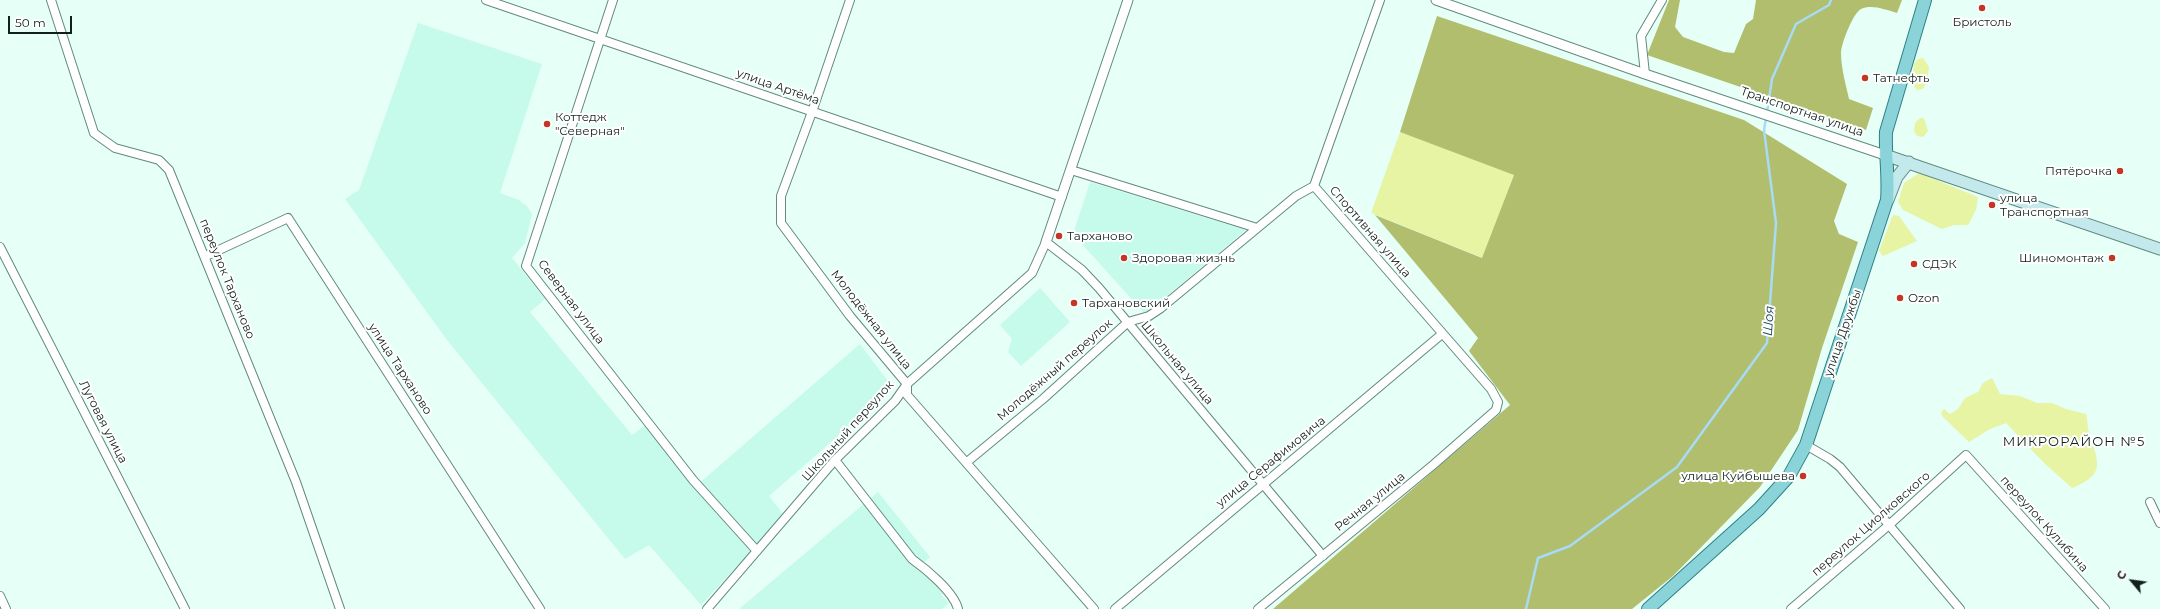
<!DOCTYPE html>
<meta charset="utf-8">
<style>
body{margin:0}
#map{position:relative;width:2160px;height:609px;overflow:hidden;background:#e6fff7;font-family:Montserrat,sans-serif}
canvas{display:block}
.north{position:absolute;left:2112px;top:561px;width:40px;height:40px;-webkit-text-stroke:3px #fff;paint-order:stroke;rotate:299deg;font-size:11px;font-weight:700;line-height:16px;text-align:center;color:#10201c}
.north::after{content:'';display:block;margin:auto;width:14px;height:18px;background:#10201c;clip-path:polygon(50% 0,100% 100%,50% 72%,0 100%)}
.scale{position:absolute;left:8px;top:16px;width:64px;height:18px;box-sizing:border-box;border:2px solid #10201c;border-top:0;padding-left:5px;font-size:12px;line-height:14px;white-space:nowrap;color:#10201c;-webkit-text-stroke:3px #fff;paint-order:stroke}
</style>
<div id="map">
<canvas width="2160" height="609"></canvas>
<div class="north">С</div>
<div class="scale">50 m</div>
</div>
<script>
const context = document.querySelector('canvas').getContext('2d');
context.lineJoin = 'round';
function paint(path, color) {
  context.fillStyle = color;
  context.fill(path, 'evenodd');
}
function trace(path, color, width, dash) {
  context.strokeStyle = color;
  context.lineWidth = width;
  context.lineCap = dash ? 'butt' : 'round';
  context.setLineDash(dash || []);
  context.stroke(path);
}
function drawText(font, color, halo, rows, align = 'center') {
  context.font = font + ' Montserrat,sans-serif';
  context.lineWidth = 4;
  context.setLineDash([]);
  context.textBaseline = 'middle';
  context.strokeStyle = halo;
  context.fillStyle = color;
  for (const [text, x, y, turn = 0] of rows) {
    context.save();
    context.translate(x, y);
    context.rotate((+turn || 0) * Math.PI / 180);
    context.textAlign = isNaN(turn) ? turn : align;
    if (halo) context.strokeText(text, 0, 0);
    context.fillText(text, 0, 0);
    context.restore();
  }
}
paint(new Path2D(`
 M418,23L542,64L500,193L519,200L527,206L532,214L525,243L512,258L545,299L530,312L632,435L647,424L696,486L860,344L893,388L769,496L784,515L701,605L649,545L625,559L447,340L345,199L359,190Z
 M1090,182L1246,230L1145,314L1073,234Z
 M1040,288L1070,322L1021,366L1008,352L1012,339L1000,325Z
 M878,492L930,557L917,568L919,571L921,569L943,593L941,595L949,603L942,609H739Z`), '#c6faea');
paint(new Path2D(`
 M1923,58L1929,67L1927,82L1923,89L1917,90L1912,84L1914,64L1918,59Z
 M1920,118H1924L1928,131L1923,137L1917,136L1914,131L1915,123Z
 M1400,132L1514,174L1483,258L1371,213Z
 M1919,173L1978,197L1976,210L1968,225H1954L1942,229L1903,210L1898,202L1904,183Z
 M1894,215L1899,216L1917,241L1883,256L1879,251L1892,217Z
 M1992,378L2000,394L2020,396L2037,403H2052L2066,409L2086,414C2088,420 2087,427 2089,433C2098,462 2107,474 2072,488L2044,463L2006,423L1990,429L1969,442L1943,417L1941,413L1944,409L1950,414L1958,409L1965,398L1978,392L1983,383Z`), '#e6f4a4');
paint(new Path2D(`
 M1669,0H1680L1675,27L1683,37L1724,52L1734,53L1746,24L1753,19L1756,0H1902L1897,13C1886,10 1872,4 1861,9C1853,13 1841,44 1841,53C1841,68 1846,85 1849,99L1873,108L1866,130L1647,55Z
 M1437,16L1744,120L1847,184L1834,221L1839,234L1858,242L1822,348L1798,430L1760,487L1673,576L1632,609H1273L1510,405L1469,351L1478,338L1375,215L1482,258L1514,175L1400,132Z`), '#b1be6d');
trace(new Path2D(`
 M1767,113L1772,79L1796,24L1829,5L1831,0
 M1526,609L1538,558L1570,546L1677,467L1767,343L1776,223L1764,130L1766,118`), '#a8dbf6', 2.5);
const minor = new Path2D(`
 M51,0L94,133L115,148L159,160L169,170L296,482L340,609
 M486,0L1062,197
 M613,0L526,266L693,480L757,551
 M850,0L812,112L781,196V223L850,316L907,384V395L1094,609
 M1645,74L1641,36L1662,0
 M1071,170L1257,228
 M1314,186L1380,0
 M0,247L185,609
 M206,256L288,218L540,609
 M1806,445L1830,459L1840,467L1960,609
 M835,460L912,559C926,569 954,592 958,609
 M967,462L1043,399L1128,322L1149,316L1161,308L1296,196L1314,186
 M2150,502L2160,523
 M0,596L6,609
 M707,609L835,460L895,401L907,384L1032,273L1046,242L1082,270L1099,288L1323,556
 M1115,609L1442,334
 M1258,609L1433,465L1496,410L1498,402L1491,389L1314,186
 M1791,609L1889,525L1966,455L2105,609`);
const tertiary = new Path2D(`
 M1436,0L1645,74L1885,155
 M1046,242L1128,0`);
const secondary = new Path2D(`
 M1885,155L2160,249
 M1888,200L1897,177L1909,162`);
const primary = new Path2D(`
 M1648,609L1759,509L1789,476L1806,445L1887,200C1889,177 1885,155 1886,132L1925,0`);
trace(minor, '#638a7e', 10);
trace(tertiary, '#638a7e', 11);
trace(secondary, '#638a7e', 13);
trace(primary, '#2d8186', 14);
trace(minor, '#fff', 8);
trace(tertiary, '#fff', 9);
trace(secondary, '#c4e9ec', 11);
trace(primary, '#8ad3d9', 12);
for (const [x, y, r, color] of [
 [1982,8,4,"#c33626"],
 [1865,78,4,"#c33626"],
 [547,124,4,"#c33626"],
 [2120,171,4,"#c33626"],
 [1992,205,4,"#c33626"],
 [1059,236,4,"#c33626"],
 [1124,258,4,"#c33626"],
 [2112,258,4,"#c33626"],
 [1914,264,4,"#c33626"],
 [1900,298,4,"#c33626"],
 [1074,303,4,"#c33626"],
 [1803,476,4,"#c33626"]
]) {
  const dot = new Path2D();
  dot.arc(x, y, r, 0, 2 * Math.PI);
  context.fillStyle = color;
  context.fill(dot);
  trace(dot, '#fff', 1.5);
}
drawText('12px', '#10201c', '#fff', [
 ["Бристоль",1982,22,"center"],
 ["Татнефть",1873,78],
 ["Коттедж",555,117],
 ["\"Северная\"",555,131],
 ["Пятёрочка",2112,171,"right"],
 ["улица",2000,198],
 ["Транспортная",2000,212],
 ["Тарханово",1067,236],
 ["Здоровая жизнь",1132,258],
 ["Шиномонтаж",2104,258,"right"],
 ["СДЭК",1922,264],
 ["Ozon",1908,298],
 ["Тархановский",1082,303],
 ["улица Куйбышева",1795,476,"right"]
], 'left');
drawText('12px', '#10201c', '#fff', [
 ["улица Артёма",778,87,19],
 ["Транспортная улица",1802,112,19],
 ["Спортивная улица",1370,232,49],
 ["переулок Тарханово",227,279,68],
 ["Северная улица",571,302,53],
 ["Молодёжная улица",871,320,52],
 ["улица Дружбы",1843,333,-71],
 ["Школьная улица",1177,363,50],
 ["улица Тарханово",400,369,57],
 ["Молодёжный переулок",1055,370,-41],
 ["Луговая улица",103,422,63],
 ["Школьный переулок",848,431,-48],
 ["улица Серафимовича",1271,462,-39],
 ["Речная улица",1370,502,-39],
 ["переулок Циолковского",1871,524,-41],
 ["переулок Кулибина",2044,524,48]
]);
drawText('italic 13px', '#1d4558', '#fff', [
 ["Шоя",1769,321,-86]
]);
context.letterSpacing = '1px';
drawText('13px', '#10201c', '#fff', [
 ["МИКРОРАЙОН №5",2074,442]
]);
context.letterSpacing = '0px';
</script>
